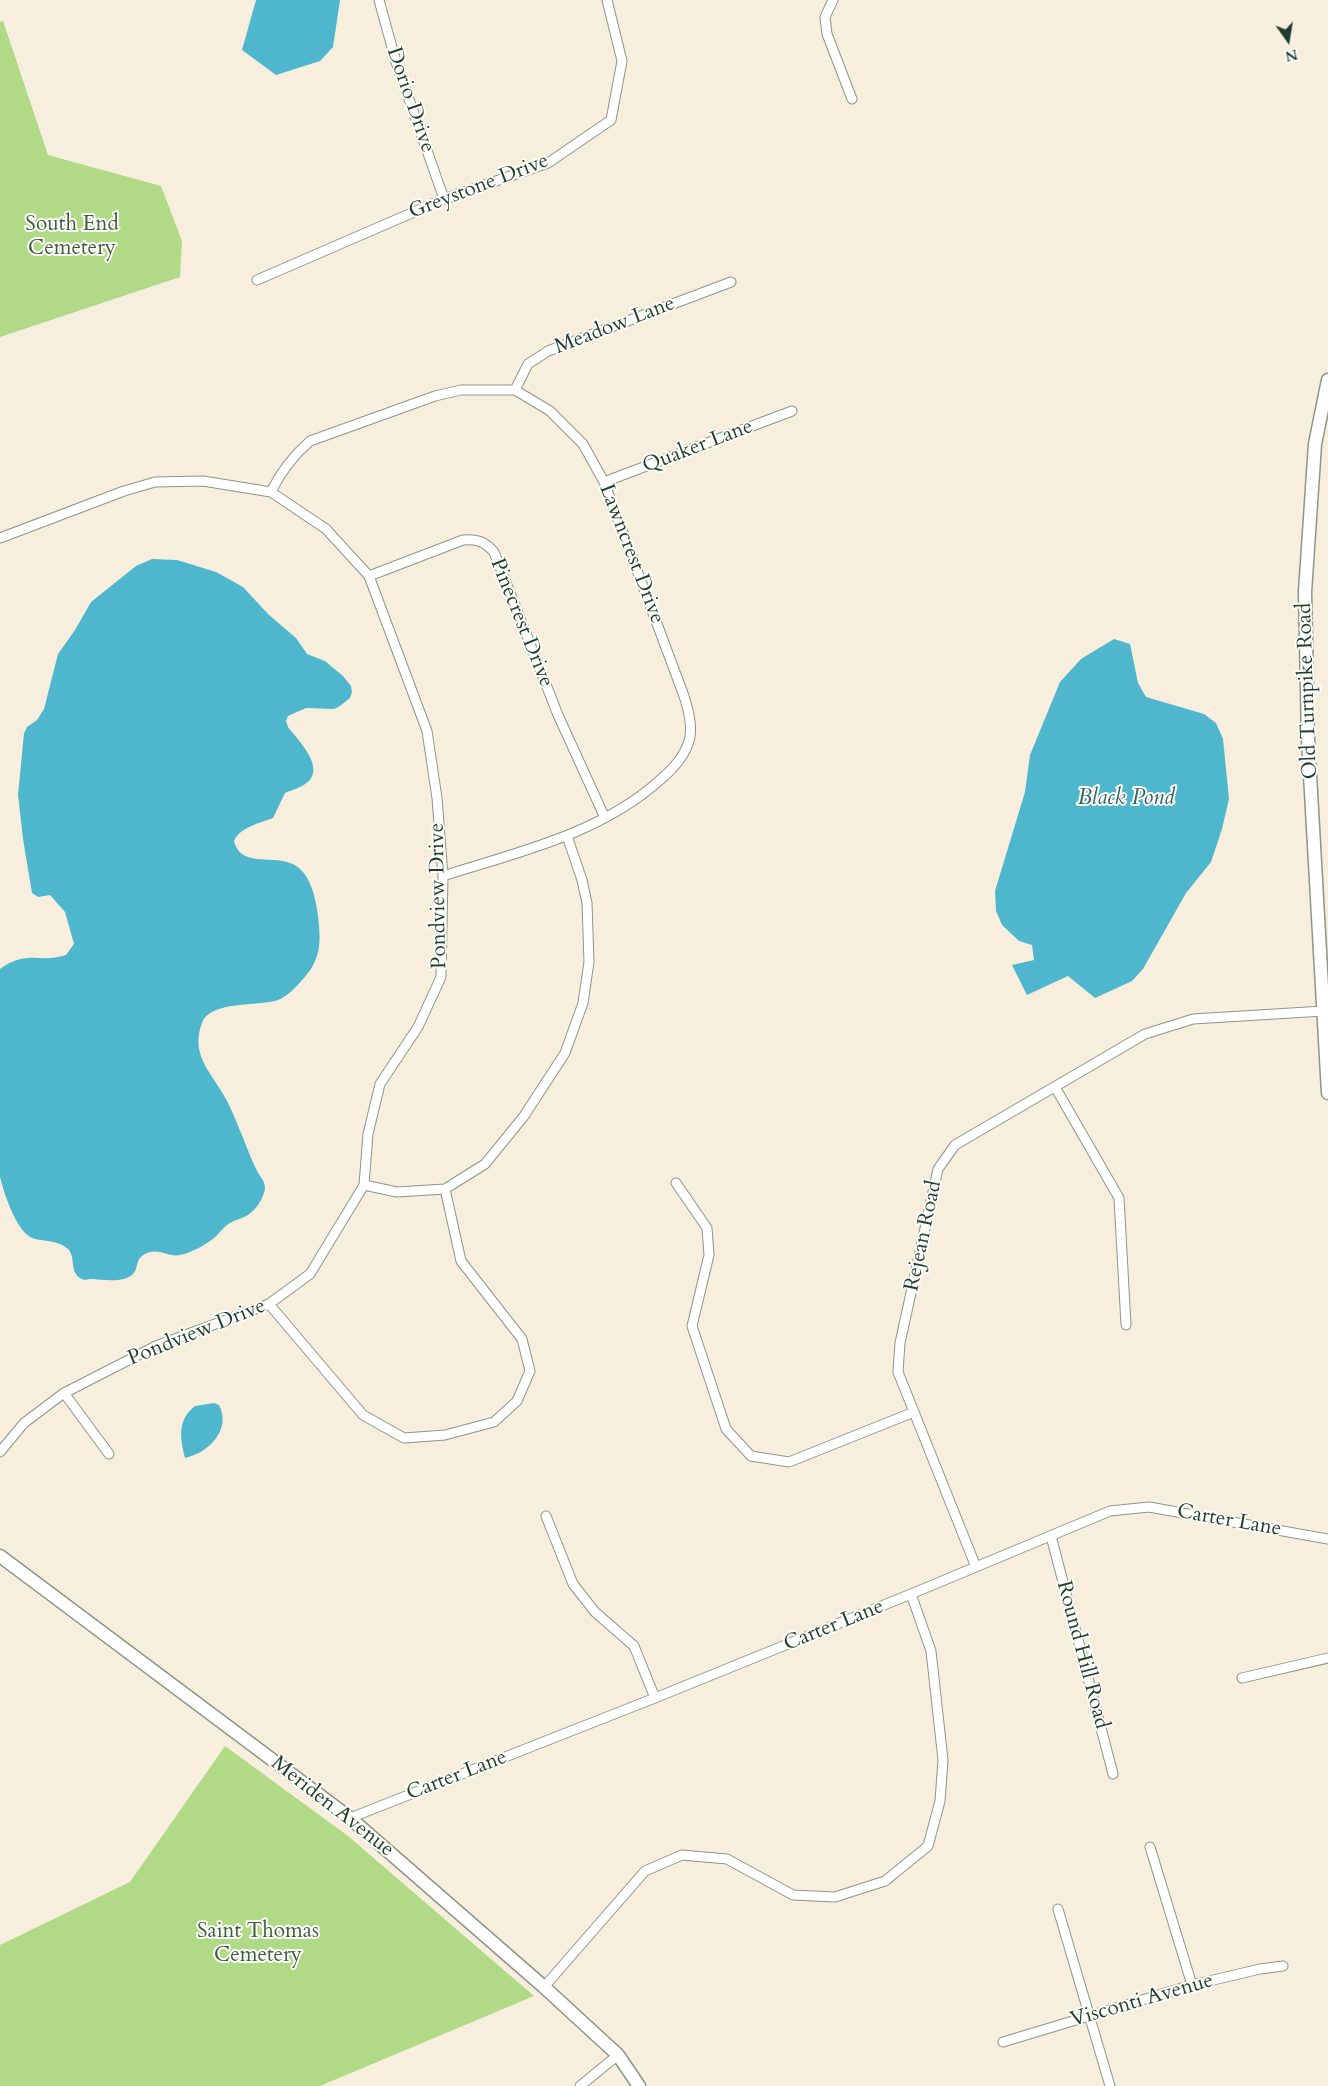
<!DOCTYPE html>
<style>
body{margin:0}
#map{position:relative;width:1328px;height:2086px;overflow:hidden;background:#f8eedd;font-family:Cardo,serif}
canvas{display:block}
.north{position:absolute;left:1263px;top:15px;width:50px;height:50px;-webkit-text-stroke:4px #fdfcf7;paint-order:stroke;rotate:167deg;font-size:14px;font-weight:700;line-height:20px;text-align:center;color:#1f3d34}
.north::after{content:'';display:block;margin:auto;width:18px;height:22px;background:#1f3d34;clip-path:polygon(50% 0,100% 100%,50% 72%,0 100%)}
</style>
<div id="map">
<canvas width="1328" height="2086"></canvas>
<div class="north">N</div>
</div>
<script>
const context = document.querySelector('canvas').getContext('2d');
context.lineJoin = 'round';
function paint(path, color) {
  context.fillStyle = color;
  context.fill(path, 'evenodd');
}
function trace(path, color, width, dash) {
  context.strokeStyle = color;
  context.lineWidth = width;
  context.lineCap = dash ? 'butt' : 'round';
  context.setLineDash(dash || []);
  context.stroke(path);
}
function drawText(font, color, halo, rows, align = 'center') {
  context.font = font + ' Cardo,serif';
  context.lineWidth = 4;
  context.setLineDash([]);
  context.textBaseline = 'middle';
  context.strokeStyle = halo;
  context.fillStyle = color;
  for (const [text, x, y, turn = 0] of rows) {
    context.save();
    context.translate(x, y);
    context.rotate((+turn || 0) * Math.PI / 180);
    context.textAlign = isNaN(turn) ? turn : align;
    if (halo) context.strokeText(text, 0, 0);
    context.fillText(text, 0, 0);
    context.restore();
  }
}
paint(new Path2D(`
 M3,21L48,155L161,186L182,241L180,277L0,337V22Z
 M225,1746L348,1836L534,1996L320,2086H0V1945L130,1882Z`), '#b0da85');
paint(new Path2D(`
 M256,0H340L333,47L320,61L276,75L242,50Z
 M152,559L177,560L216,572L243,587L268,614L296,638L307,654L325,661L343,676L351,686L352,692L350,698L340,706L334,709L306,708L288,716L286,721L288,727C297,739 324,765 309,781C303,787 292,790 285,793L273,818C260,823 240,827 234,841C242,873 284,848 303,872C314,885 318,910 319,926C321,948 318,962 304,978C297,986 288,996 278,1000C258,1007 210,1000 202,1023C189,1056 214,1075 227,1101C238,1123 246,1147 256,1169C259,1176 265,1180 265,1188C264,1198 255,1212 246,1216C241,1219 235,1220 230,1223C224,1226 220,1233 214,1238C205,1245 191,1253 180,1255C167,1258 157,1245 142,1256C136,1260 138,1269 133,1274C122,1284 103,1279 90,1279C87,1279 86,1281 82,1279C69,1274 76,1257 68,1249C59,1241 45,1241 35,1239C17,1235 4,1193 0,1177V969C28,949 40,964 66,955L74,944L65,912L50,895L38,897L32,893L23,839L18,795L24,733L27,727L37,720L44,709L58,654L75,630L91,602L136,566Z
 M1114,639L1130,644L1138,683L1146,697L1204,714L1216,723L1223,739L1229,799L1222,829L1211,862L1186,893L1143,969L1132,981L1095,998L1068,976L1027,995L1012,965L1034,960L1032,945L1019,941L1002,925L996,911L995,891L1025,792L1030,755L1060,682L1081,659Z
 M214,1403L219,1405C232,1430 208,1453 185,1458C180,1438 177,1420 195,1406Z`), '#4fb7cd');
const minor = new Path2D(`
 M379,0L396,62L444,199
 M833,0L825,17L827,34L852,99
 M257,280L444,199L548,163L611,120L622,61L607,0
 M515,390L528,364L548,351L731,282
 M604,482L792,411
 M271,492C281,471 293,456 310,441L435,396L461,390H515L550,411L583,444L604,482L684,696C688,709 692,723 690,737C686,755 674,768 660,780C600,834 518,852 443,876
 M0,538L124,491L155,482L203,481L271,492L326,529L369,576L427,731L437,798L443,876L441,977L418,1027L380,1084L368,1134L364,1185L310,1274L269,1304L156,1346L64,1393L24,1423L0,1452
 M369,576L463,540C477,539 484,541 494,552L558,715L605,818
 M1055,1087L1119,1198L1126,1325
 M676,1183L707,1228L709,1255L692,1326L726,1429L751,1456L789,1462L914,1412
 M364,1185L397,1192L445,1189L485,1164L524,1116L565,1053L583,1003L589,962L587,903L582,880L567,836
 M269,1304L363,1415L404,1438L445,1435L494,1422L517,1401L530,1371L522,1339L461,1261L445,1189
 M64,1393L109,1454
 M546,1516L573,1584L595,1612L634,1646L655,1698
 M1051,1536L1113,1774
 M976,1567L898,1372L900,1343L938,1169L955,1145L1145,1034L1193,1019L1324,1011
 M1242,1678L1328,1658
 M350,1818L655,1698L911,1594L1110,1511L1149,1507L1328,1539
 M1150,1847L1192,1985
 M1058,1909L1110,2086
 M544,1987L645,1871L682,1855L727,1859L793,1895L835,1897L885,1881L928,1846L940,1801L943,1760L931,1651L911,1594
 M1003,2042L1192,1985L1260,1969L1283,1966
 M580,2086L618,2055`);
const secondary = new Path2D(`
 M1328,380L1315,444L1305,592L1308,739L1328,1093
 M0,1556L350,1818L544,1987L618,2055L639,2086`);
trace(minor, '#8c9688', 11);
trace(secondary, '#8c9688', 15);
trace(minor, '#fff', 9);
trace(secondary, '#fff', 12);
drawText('21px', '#1f3d34', '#fdfcf7', [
 ["Dorio Drive",410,100,71],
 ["Greystone Drive",479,187,-21],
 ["Meadow Lane",615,326,-21],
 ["Quaker Lane",698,447,-21],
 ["Lawncrest Drive",631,554,69],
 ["Pinecrest Drive",521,623,68],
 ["Old Turnpike Road",1308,691,-92],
 ["Pondview Drive",439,896,-91],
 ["Rejean Road",924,1236,-78],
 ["Pondview Drive",197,1333,-22],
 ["Carter Lane",1229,1521,10],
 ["Carter Lane",834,1626,-22],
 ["Round Hill Road",1082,1655,75],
 ["Carter Lane",457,1776,-21],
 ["Meriden Avenue",332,1807,38],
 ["Visconti Avenue",1142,2001,-16]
]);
drawText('21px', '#3c5c44', '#fdfcf7', [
 ["South End",72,225],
 ["Cemetery",72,249],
 ["Saint Thomas",258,1932],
 ["Cemetery",258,1956]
]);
drawText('italic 22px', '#2d6262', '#fdfcf7', [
 ["Black Pond",1126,799]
]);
</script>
